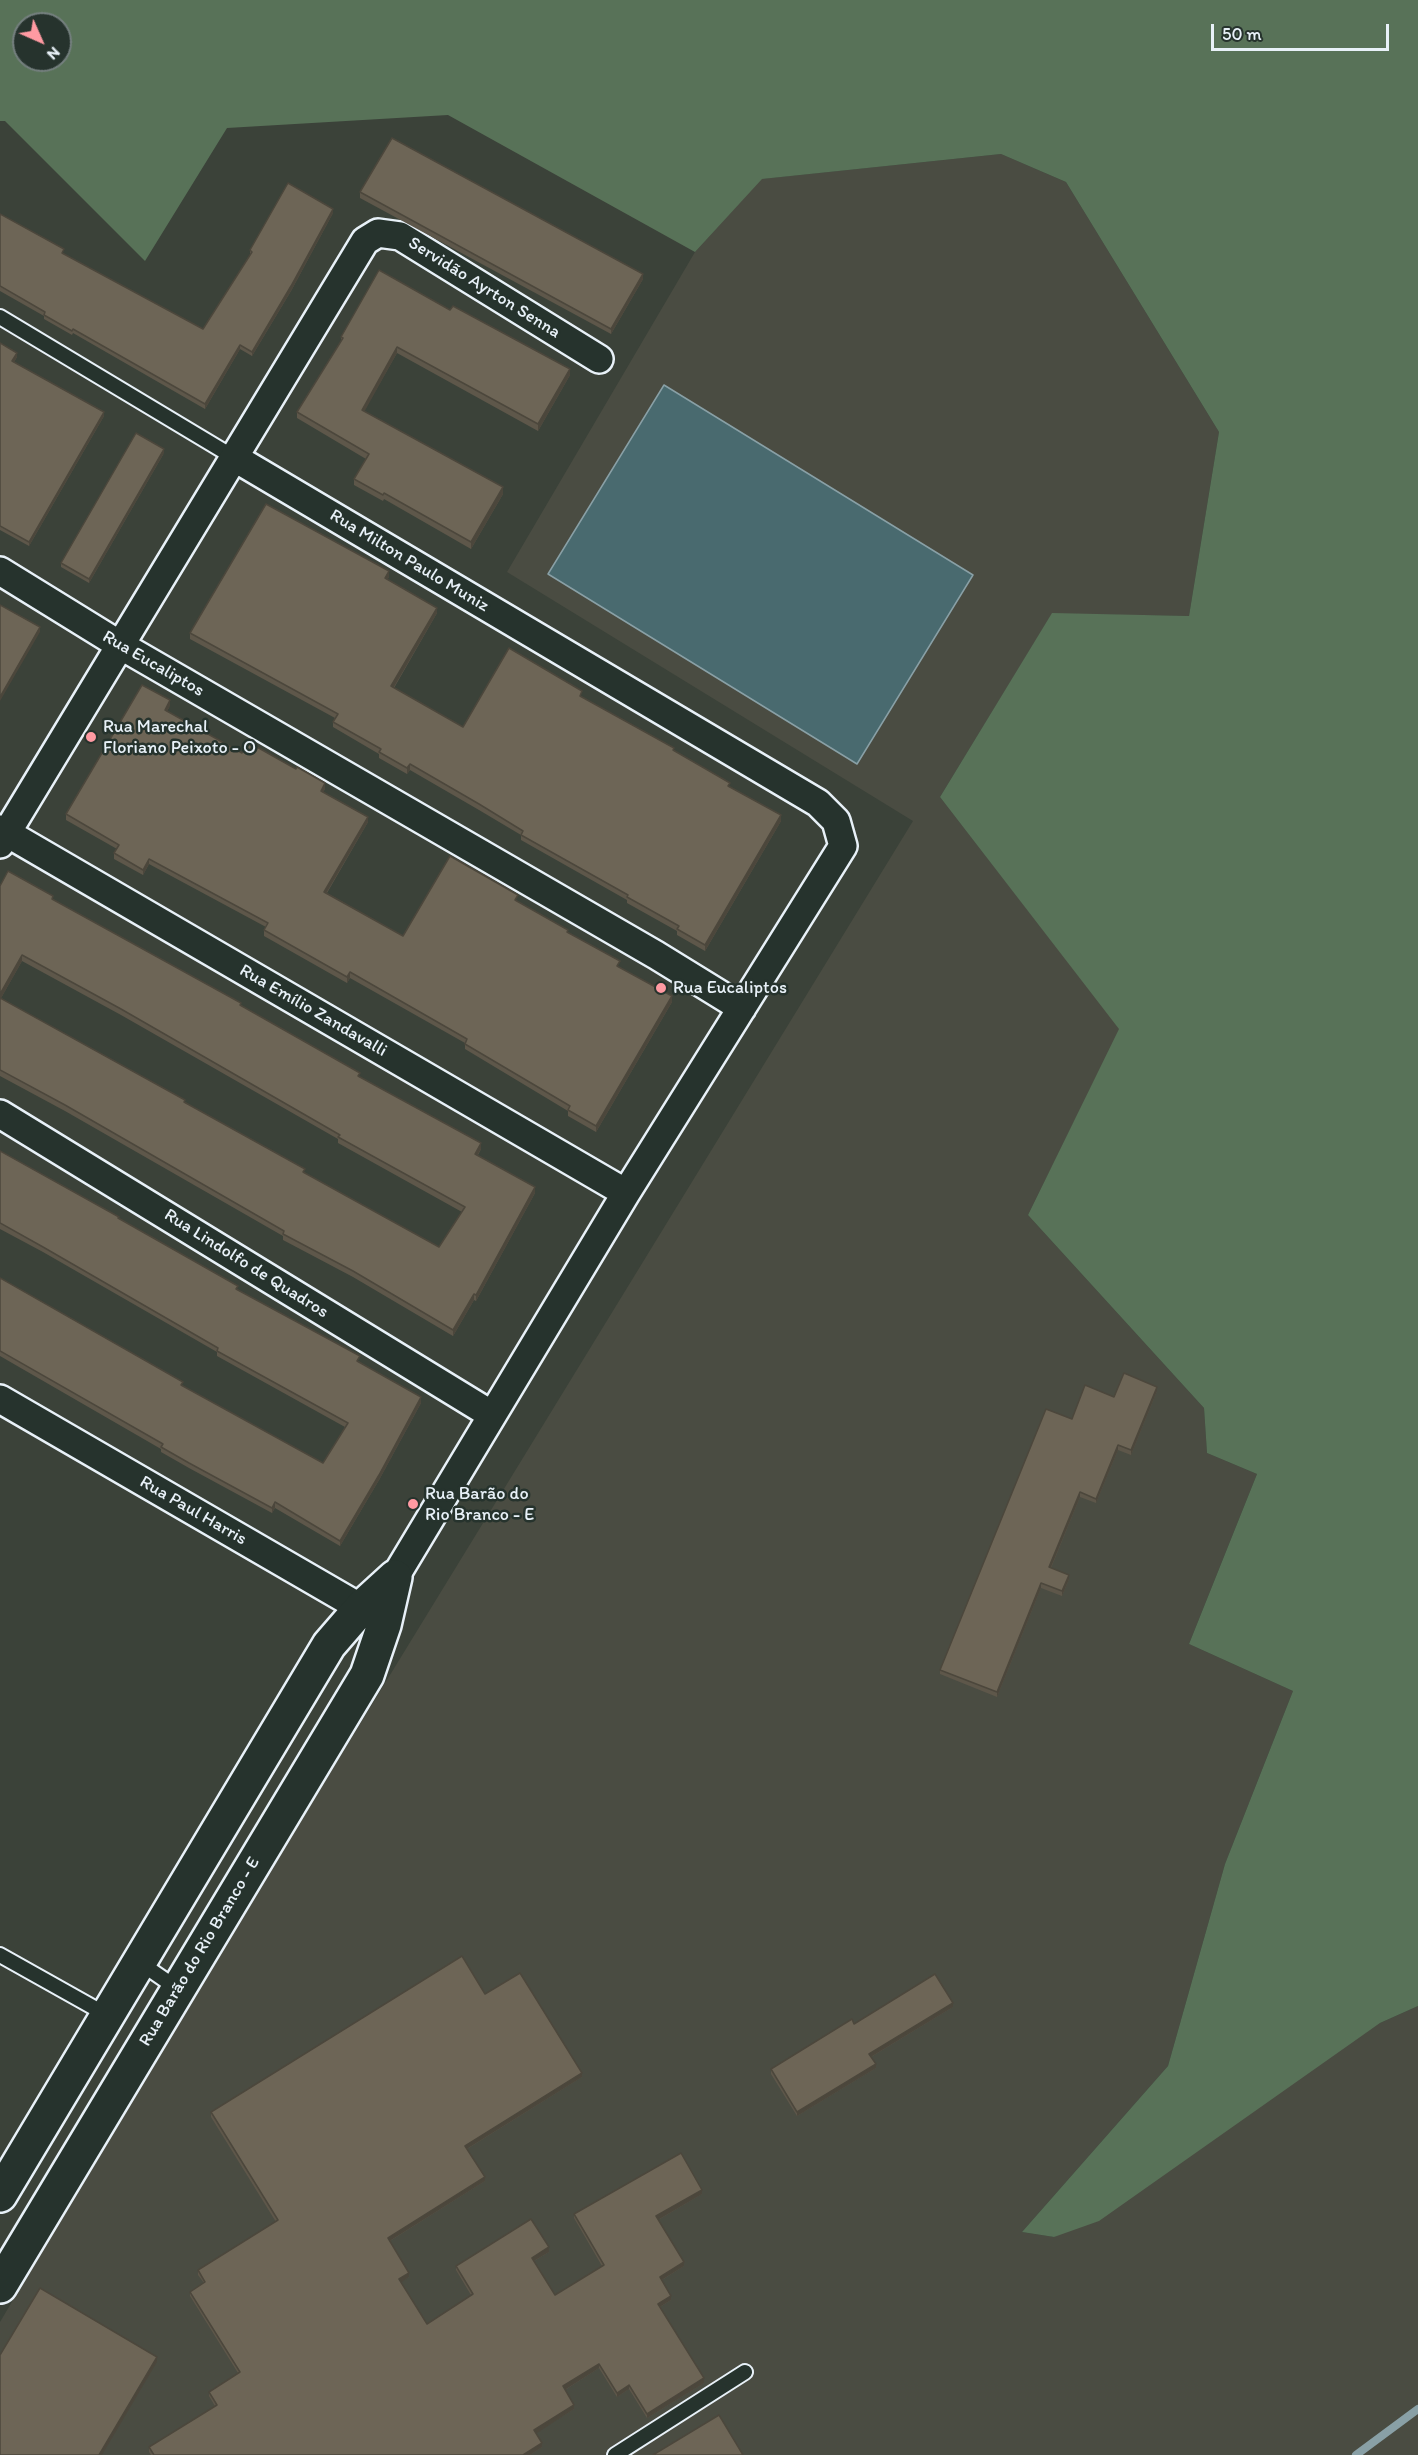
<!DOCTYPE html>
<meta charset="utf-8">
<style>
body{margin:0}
#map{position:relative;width:1418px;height:2455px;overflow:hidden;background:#3b4239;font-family:Itim,sans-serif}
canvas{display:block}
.north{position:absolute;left:12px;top:12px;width:60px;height:60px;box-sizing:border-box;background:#26332d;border:2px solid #747f7e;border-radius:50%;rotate:135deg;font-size:16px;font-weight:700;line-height:24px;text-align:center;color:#e8f1f8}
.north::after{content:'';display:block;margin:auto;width:21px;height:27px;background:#ff9aa2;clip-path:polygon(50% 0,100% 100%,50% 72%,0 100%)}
.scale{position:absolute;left:1211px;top:24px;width:178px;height:27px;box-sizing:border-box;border:3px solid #e8f1f8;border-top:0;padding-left:8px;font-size:18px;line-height:21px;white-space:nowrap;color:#e8f1f8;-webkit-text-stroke:4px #26332d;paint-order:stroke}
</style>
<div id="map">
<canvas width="1418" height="2455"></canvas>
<div class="north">N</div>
<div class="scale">50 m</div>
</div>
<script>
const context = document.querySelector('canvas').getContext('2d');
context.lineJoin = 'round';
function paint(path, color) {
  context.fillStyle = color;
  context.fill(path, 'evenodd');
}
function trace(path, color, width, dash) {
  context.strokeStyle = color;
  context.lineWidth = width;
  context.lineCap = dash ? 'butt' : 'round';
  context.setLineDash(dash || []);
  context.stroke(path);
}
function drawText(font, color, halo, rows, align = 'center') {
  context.font = font + ' Itim,sans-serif';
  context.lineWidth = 5;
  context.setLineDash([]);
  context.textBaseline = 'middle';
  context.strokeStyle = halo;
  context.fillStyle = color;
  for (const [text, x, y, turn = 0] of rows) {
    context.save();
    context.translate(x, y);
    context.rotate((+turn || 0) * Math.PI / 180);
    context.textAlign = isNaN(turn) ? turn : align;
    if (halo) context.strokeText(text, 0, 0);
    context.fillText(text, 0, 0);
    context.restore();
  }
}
paint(new Path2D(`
 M1001,154L1066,182L1219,432L1189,616L1052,614L940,797L1120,1029L1028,1215L1204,1408L1207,1453L1257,1474L1189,1644L1293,1691L1225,1864L1168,2066L1022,2232L1054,2237L1380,2023L1418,2006V2455H0V2322L194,1995L913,821L507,572L695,252L761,179Z`), '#4a4c42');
paint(new Path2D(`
 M0,0H1418V2006L1380,2023L1099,2221L1054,2237L1022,2232L1168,2066L1225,1864L1293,1691L1189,1644L1257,1474L1207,1453L1204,1408L1028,1215L1119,1029L940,797L1052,613L1189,616L1219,432L1066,182L1001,154L762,179L695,252L448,115L227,128L145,261L5,121H0ZM24,24H60V60H24Z`), '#587258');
const water = new Path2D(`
 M664,385L973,575L857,764L548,574Z`);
paint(water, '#496a6f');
trace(water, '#89a0a6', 1.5);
trace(new Path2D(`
 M1356,2455L1418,2409`), '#89a0a6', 8);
const service = new Path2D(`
 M0,317L235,458
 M0,1955L107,2015
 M139,1962L178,1989
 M615,2455L745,2372`);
const minor = new Path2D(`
 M235,458L818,803L836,821L843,846L626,1193L395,1577
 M0,571L120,645L656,955L742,1008
 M0,829L626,1193
 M0,844L365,241L378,233L400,236L599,359
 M0,1114L492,1415
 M0,1399L361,1608L376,1619`);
const tertiary = new Path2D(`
 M0,2195L329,1645L361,1608L395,1577
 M0,2286L367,1675L384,1625L395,1577`);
trace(service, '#e8f1f8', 18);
trace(minor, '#e8f1f8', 32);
trace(tertiary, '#e8f1f8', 38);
trace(service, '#26332d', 14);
trace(minor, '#26332d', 27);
trace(tertiary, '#26332d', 33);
paint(new Path2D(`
 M360,192L643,279L611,334L360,198Z
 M333,213L291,291L252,356L240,349L205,409L73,333L72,335L44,319V316L0,291V214L64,254L203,329L250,255V250Z
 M450,310L570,375L538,431L397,353L364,411L503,494L471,549L384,499L383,501L354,485V479L366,459L297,418V412L341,342V337Z
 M0,343L17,357L14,362L104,416L29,546L0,530Z
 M164,453L89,583L61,567V563Z
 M389,577L387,580L437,613L394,688L463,727L582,697L674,751L730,787L781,821L705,951L677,935V931L627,903V900L521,840V835L479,810L410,770L407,774L379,758V754L333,727V722L335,718L190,639V633Z
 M170,706L167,711L242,753L325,789L323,792L368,822L327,893L403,936L518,901V902L568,933L672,1002L596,1132L568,1116V1111L465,1049V1043L350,978L347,983L264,936V930L266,927L149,864L143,875L114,859V853L117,849L66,820V814Z
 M0,886L53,900L241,1006L481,1149L478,1155L535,1193L476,1301L474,1300L453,1336L353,1277L283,1240V1236L65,1111L0,1076ZM22,961L121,1015L338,1139V1143L462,1212L439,1247L305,1173L185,1102L1,998Z
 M0,1151L119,1219L360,1362H359L421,1403L379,1480L340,1546L275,1508L272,1513L189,1468L161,1452V1449L0,1356V1278L183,1386L323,1463L345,1427L217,1356V1352L43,1252L0,1229Z
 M1157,1391L1131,1455L1118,1450L1096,1503L1080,1497L1051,1568L1069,1579L1062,1596L1041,1588L997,1697L940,1674V1670L1072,1419L1114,1397Z
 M485,1994L582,2077L467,2149L485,2181L390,2241L409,2277L401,2282L427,2324L471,2295L456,2270V2266L549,2252L534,2261L555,2295L602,2266L574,2218V2214L702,2194L658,2220L684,2266L662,2280L671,2300L660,2307L704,2383L647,2418L629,2389L617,2397L599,2368L565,2390L574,2409L536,2433L542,2447L530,2455H151L149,2452V2447L215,2406L209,2396V2392L238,2373L190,2296V2292L204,2283L198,2275V2270L276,2222L211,2117V2112Z
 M953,2007L871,2057L876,2068L797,2116L771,2074V2069L854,2024Z`), '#5e574a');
paint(new Path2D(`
 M333,209V213L291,291L252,356V352Z
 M643,274V279L611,334V329Z
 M240,345V349L205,409V404Z
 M397,347V353L362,416V410Z
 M17,353V357L12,366V361Z
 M570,369V375L538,431V424Z
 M104,412V416L29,546V542Z
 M164,449V453L89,583V579Z
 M503,487V494L471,549V542Z
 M389,571V577L385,584V578Z
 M437,608V613L391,692V686Z
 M40,627V632L0,701V697Z
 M170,700V706L165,715V710Z
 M410,764V770L407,774V768Z
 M325,783V789L321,796V791Z
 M781,815V821L705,951V945Z
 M368,817V822L324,897V892Z
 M149,859V864L143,875V870Z
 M22,955V961L0,1000V994Z
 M350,972V978L347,983V977Z
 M672,996V1002L596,1132V1126Z
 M481,1143V1149L475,1159V1154Z
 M535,1187V1193L476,1301V1295Z
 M474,1294V1300L453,1336V1330Z
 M1157,1387V1391L1131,1455V1450Z
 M421,1397V1403L379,1480L340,1546V1541Z
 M1118,1445V1450L1096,1503V1499Z
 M1080,1492V1497L1049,1572V1567Z
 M275,1502V1508L272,1513V1508Z
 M1069,1575V1579L1062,1596V1591Z
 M1041,1583V1588L997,1697V1692Z
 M953,2003V2007L869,2058V2054Z
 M876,2064V2068L797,2116V2112Z
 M582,2073V2077L465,2150V2146Z
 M485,2177V2181L388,2242V2238Z
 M702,2190V2194L656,2221V2216Z
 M549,2247V2252L532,2262V2258Z
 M684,2262V2266L660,2281V2277Z
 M409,2273V2277L399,2284V2279Z
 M671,2296V2300L658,2308V2304Z
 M157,2357V2362L102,2455H99Z
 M599,2364V2368L563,2391V2386Z
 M704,2378V2383L647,2418V2414Z
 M629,2385V2389L617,2397V2393Z
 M574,2405V2409L534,2435V2430Z
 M542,2443V2447L530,2455H523Z`), '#4c473c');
const building = new Path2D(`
 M392,138L643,274L611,329L360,192Z
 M288,183L333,209L291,286L252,352L240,345L205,404L73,329L72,331L44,315L45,312L0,286V214L64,249L62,253L203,329L252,252L250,250Z
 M379,270L450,310L453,306L570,369L538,424L397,347L362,410L503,487L471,542L384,493L383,495L354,479L369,454L297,412L343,338L341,337Z
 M0,343L17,353L12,361L104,412L29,542L0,526Z
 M136,433L164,449L89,579L61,563Z
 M266,504L389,571L385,578L437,608L391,686L463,727L509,648L582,691L580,696L674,748L673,750L730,783L728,786L781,815L705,945L677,929L679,926L627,897L628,895L521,835L523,831L479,804L410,764L407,768L379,752L381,749L333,722L338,714L190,633Z
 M0,605L40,627L0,697Z
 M142,685L170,700L165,710L242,753L248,742L296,769L297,767L325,783L321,791L368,817L324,892L403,936L450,856L518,895L515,900L568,930L567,932L620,961L617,966L672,996L596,1126L568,1110L570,1106L465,1044L467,1039L350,972L347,977L264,930L268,923L149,859L143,870L114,853L119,845L66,814Z
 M8,871L53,896L52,899L241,1003L240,1005L360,1073L358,1076L481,1143L475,1154L535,1187L476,1295L474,1294L453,1330L353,1271L283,1234L284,1231L65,1105L0,1070V998L185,1100L184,1102L305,1169L303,1172L439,1247L465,1207L338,1137L340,1135L121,1009L22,955L0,994V886Z
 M0,1151L119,1217L118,1218L238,1286L236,1289L360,1356L357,1361L421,1397L379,1475L340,1541L275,1502L272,1508L189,1463L161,1447L163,1444L0,1351V1278L183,1382L181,1385L323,1463L348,1423L217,1351L218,1348L43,1247L0,1223Z
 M1124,1373L1157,1387L1131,1450L1118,1445L1096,1499L1080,1492L1049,1567L1069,1575L1062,1591L1041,1583L997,1692L940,1670L1046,1409L1072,1419L1085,1385L1114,1397Z
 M462,1956L485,1994L520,1973L582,2073L465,2146L485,2177L388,2238L409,2273L399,2279L427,2324L473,2294L456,2266L531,2219L549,2247L532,2258L555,2295L604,2265L574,2214L681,2153L702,2190L656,2216L684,2262L660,2277L671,2296L658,2304L704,2378L647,2414L629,2385L617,2393L599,2364L563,2386L574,2405L534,2430L542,2443L523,2455H154L149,2447L217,2405L209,2392L240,2372L190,2292L205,2282L198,2270L278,2220L211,2112Z
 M935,1974L953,2003L869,2054L876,2064L797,2112L771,2069L852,2019L854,2024Z
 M40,2288L157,2357L99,2455H0V2355Z
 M719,2415L743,2455H653Z`);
paint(building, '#6d6556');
trace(building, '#4c473c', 1.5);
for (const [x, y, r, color] of [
 [91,737,6,"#ff9aa2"],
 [661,988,6,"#ff9aa2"],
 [413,1504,6,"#ff9aa2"]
]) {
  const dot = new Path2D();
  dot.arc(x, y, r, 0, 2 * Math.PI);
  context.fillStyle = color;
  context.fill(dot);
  trace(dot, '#26332d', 2);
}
drawText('18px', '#e8f1f8', '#26332d', [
 ["Servidão Ayrton Senna",484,288,32],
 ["Rua Milton Paulo Muniz",409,561,31],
 ["Rua Eucaliptos",153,664,30],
 ["Rua Emílio Zandavalli",313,1011,30],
 ["Rua Lindolfo de Quadros",246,1264,32],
 ["Rua Paul Harris",193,1511,30],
 ["Rua Barão do Rio Branco - E",200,1952,-59]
]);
drawText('18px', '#e8f1f8', '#26332d', [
 ["Rua Marechal",103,727],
 ["Floriano Peixoto - O",103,748],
 ["Rua Eucaliptos",673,988],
 ["Rua Barão do",425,1494],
 ["Rio Branco - E",425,1515]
], 'left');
</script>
